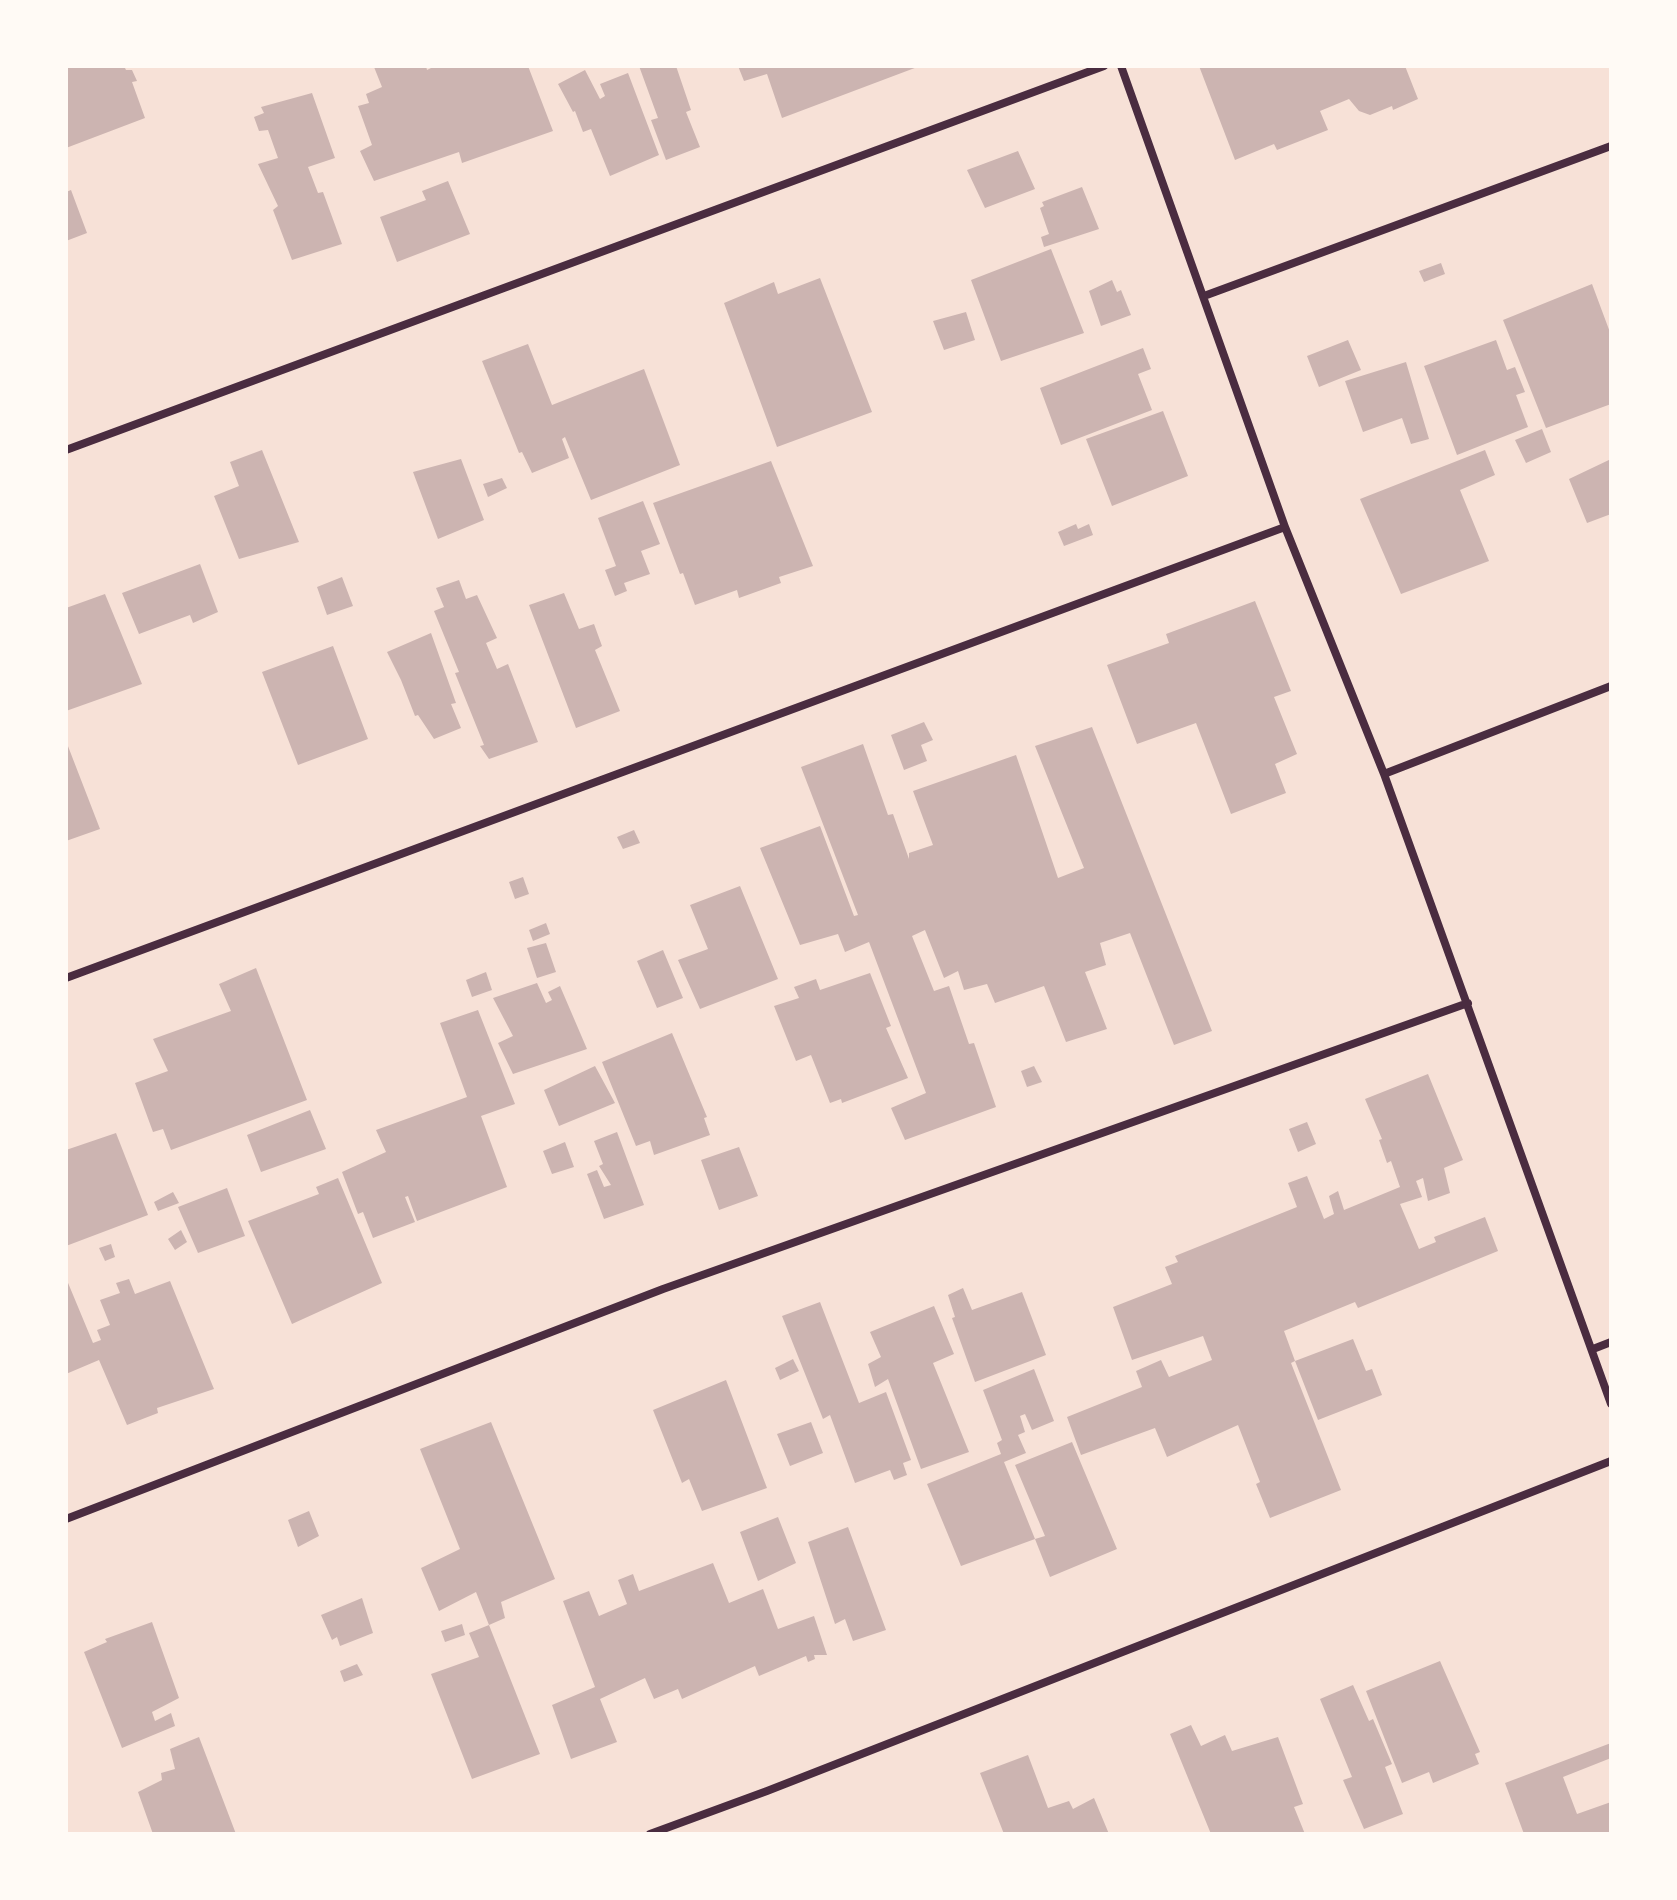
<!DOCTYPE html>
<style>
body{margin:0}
#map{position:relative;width:1677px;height:1900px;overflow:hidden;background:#f7e1d7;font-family:"Asap Condensed",sans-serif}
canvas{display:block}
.frame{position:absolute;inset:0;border:68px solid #fffaf5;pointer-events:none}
</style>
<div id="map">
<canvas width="1677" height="1900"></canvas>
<div class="frame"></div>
</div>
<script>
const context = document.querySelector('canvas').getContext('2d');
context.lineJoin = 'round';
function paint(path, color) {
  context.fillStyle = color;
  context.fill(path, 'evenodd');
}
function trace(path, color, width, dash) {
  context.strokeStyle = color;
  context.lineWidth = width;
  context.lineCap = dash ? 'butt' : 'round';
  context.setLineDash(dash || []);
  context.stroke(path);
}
paint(new Path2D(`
 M66,66H124L126,70H132L137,81L132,82L145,118L66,148Z
 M378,66H426L427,70L435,66H528L553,131L462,163L459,152L374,181L360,151L372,145L358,106L369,103L366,94L382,87L374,67Z
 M639,66H676L691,110L686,112L700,147L666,160L651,120L658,118Z
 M738,66H920L782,118L767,74L744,81Z
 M1199,66H1405L1418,99L1393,110L1392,106L1370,115L1359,111L1349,99L1320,111L1328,130L1277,150L1274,144L1235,160Z
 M585,70L600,99L605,96L600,84L628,73L659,155L610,176L591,129L583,132L575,111L573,112L558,84Z
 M312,93L335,158L308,167L318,193L323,192L342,244L292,260L273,210L278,206L258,164L278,158L268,130L259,131L254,117L264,113L261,107Z
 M1018,151L1035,189L985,208L967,170Z
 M448,181L470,234L397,262L380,217L426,200L422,191Z
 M1082,187L1099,229L1044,247L1041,237L1049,234L1040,208L1044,206L1042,202Z
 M71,190L87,233L66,241V192Z
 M1051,249L1084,333L1001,361L971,280Z
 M1441,263L1445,274L1424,282L1419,271Z
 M820,278L872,412L777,447L724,303L774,282L778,294Z
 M1112,280L1117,292L1121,290L1131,315L1101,326L1089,291Z
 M1592,284L1611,335V404L1546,428L1503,320Z
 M966,312L975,340L944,350L933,321Z
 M1348,340L1361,370L1319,387L1307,356Z
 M1496,340L1507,370L1515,367L1525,392L1516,395L1528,427L1457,455L1424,366Z
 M528,344L552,405L644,369L680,465L591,500L565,437L562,439L569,458L532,473L522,452L519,453L482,361Z
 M1143,348L1151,369L1138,374L1152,410L1061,445L1040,388Z
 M1406,362L1429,439L1411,444L1402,418L1363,432L1345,381Z
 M1163,411L1188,476L1112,506L1086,439Z
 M1542,429L1551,452L1526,463L1515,440Z
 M262,450L299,542L239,559L214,496L239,486L230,462Z
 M1485,450L1495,475L1460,490L1489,561L1401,594L1360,499Z
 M461,459L484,520L438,539L413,472Z
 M1611,459V514L1587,523L1569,479Z
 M771,461L813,566L779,577L781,583L739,598L737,590L695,605L683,573L680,574L653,503Z
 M502,478L507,488L488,497L483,484Z
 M643,501L660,544L641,551L650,574L624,583L627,591L615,596L605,570L616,566L598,518Z
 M1076,524L1078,529L1089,524L1093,535L1064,546L1058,532Z
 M200,564L218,612L193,623L190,615L139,634L122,593Z
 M342,577L353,606L327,615L317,587Z
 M459,580L466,599L477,595L497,638L486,643L497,669L508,664L538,742L489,759L480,746L484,745L455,673L459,672L434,611L444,607L436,588Z
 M564,593L579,629L594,624L602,646L595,650L620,711L576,728L529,605Z
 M105,594L142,684L66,711V608Z
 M1255,601L1291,691L1274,697L1297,754L1275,764L1286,793L1231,814L1196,723L1137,744L1107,665L1169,643L1166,634Z
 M431,633L456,703L451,704L461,728L434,739L418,715L415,716L401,680L387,652Z
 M333,646L368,739L298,765L262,672Z
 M924,722L933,740L921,745L927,761L904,770L891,735Z
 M1092,727L1212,1031L1174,1045L1130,933L1100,943L1106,965L1085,972L1107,1029L1066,1042L1044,986L995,1003L987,984L964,990L958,971L944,978L925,930L912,936L934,991L949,986L969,1044L974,1043L996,1107L905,1140L891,1108L926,1093L869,942L845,952L838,934L800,945L760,848L820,826L854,916L858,915L801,767L863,744L888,815L893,814L909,859V853L933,845L913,791L1016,755L1058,878L1084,868L1035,746Z
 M66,741L100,829L66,841Z
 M634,830L640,843L623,849L617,837Z
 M523,877L529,894L515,899L509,882Z
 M740,886L778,979L700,1009L678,960L708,949L690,905Z
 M546,923L550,934L533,941L529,930Z
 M546,943L556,972L537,978L527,948Z
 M663,950L683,998L657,1008L637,961Z
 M256,968L307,1100L171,1150L163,1129L153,1132L135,1083L168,1071L153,1039L231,1011L219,984Z
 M486,972L492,990L472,997L466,980Z
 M870,973L891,1026L886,1028L908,1078L842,1103L841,1099L830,1103L811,1055L796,1061L774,1006L799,998L794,987L816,979L820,990Z
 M537,983L546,1003L552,1000L548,992L560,986L587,1049L513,1074L498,1043L513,1036L493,998Z
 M478,1010L515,1104L481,1116L507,1187L417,1221L408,1196L405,1197L415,1222L373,1238L363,1212L358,1214L342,1172L386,1152L376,1130L467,1097L440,1023Z
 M672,1033L707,1117L704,1118L710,1135L654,1155L650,1141L636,1146L602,1062Z
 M595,1066L615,1103L559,1126L544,1090Z
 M1034,1066L1042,1082L1027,1087L1021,1071Z
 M1428,1074L1463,1160L1444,1168L1450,1193L1428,1201L1423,1178L1416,1181L1422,1197L1400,1204L1419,1249L1436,1242L1434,1237L1485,1217L1498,1251L1358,1308L1355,1302L1284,1331L1295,1361L1353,1339L1366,1371L1372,1369L1382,1395L1318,1420L1295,1361L1291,1363L1341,1490L1270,1518L1256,1484L1260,1482L1238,1425L1167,1457L1155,1428L1081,1455L1067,1417L1142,1387L1136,1371L1161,1360L1169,1377L1212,1360L1203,1336L1132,1360L1113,1307L1172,1284L1165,1267L1178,1262L1175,1256L1297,1207L1288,1183L1307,1176L1324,1219L1334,1214L1329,1196L1338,1191L1344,1210L1400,1187L1391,1161L1387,1163L1379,1140L1382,1139L1365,1099Z
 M310,1110L326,1149L261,1172L247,1135Z
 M1307,1122L1316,1144L1298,1152L1289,1129Z
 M617,1132L644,1205L604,1219L587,1174L597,1170L604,1187L611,1185L599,1166L603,1164L594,1141Z
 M116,1133L148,1215L66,1246V1150Z
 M565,1142L574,1167L552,1174L543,1151Z
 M739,1147L758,1196L719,1210L701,1160Z
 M338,1178L382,1283L292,1324L248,1221L319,1194L316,1187Z
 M227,1188L245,1236L198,1253L178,1207Z
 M173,1192L179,1203L158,1211L154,1202Z
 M181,1230L187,1242L175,1250L168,1239Z
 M111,1244L115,1257L105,1261L99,1248Z
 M66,1278L93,1343L101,1340L97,1330L110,1325L100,1300L120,1293L116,1283L129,1279L135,1294L170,1281L214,1389L157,1408L158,1413L127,1425L99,1360L66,1374Z
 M963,1288L972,1310L1022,1292L1046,1355L975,1382L952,1318L955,1317L948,1295Z
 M820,1302L859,1403L886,1392L911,1460L903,1463L907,1475L894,1480L890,1470L855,1483L830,1415L823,1419L782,1316Z
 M934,1306L954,1354L933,1363L969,1452L921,1469L888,1379L875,1387L868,1364L881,1357L870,1332Z
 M793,1359L799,1371L780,1380L775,1368Z
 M1034,1369L1054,1421L1032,1430L1025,1414L1020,1416L1025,1432L1018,1435L1026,1453L1004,1462L1035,1539L961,1566L927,1484L1001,1454L997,1443L1002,1440L983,1390Z
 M726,1380L767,1488L702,1511L689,1479L682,1483L653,1410Z
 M491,1422L555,1579L501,1602L505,1618L489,1625L476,1592L439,1611L421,1568L460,1549L420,1449Z
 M811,1422L823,1453L790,1466L777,1434Z
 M1072,1442L1117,1549L1050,1577L1035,1539L1045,1536L1015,1465Z
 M309,1511L319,1536L298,1547L288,1520Z
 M778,1517L796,1563L758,1581L740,1532Z
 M848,1527L886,1630L853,1641L845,1619L835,1624L808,1542Z
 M713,1563L729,1603L763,1589L778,1629L814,1616L827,1655H814L815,1659L808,1662L806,1656L759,1676L755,1666L682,1699L678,1689L654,1699L645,1678L600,1699L617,1742L571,1759L552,1705L595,1687L563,1601L589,1591L599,1616L627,1604L618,1580L633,1574L639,1591Z
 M362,1598L373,1633L340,1646L337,1637L332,1640L321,1615Z
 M152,1622L179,1698L152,1712L155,1721L171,1713L175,1726L122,1748L84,1652L107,1642L105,1639Z
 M462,1624L465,1635L445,1642L441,1631Z
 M489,1625L540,1754L472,1779L431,1674L479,1657L469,1633Z
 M1440,1661L1480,1752L1475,1754L1479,1764L1433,1783L1429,1772L1402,1783L1366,1691Z
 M357,1664L363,1675L344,1682L340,1671Z
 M1353,1685L1369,1721L1373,1719L1392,1764L1385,1767L1403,1814L1364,1829L1343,1780L1352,1777L1320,1699Z
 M1191,1725L1201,1746L1225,1735L1232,1751L1278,1737L1303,1804L1294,1807L1305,1834H1211L1170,1734Z
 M199,1737L236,1834H153L138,1792L162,1780L161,1773L175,1769L170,1749Z
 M1611,1743V1758L1563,1777L1577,1814L1611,1802V1834H1524L1505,1783Z
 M1028,1755L1048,1808L1069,1801L1073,1809L1094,1798L1109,1834H1004L980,1773Z`), '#ccb4b1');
trace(new Path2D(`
 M1121,66L1285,527L1384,774L1611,1404
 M1204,296L1611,146
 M66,450L1104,66
 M1384,774L1611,686
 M66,978L1285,527
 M1593,1349L1611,1342
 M66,1519L663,1289L1468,1003
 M650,1834L767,1791L1611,1461`), '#4a2c40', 8);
</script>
